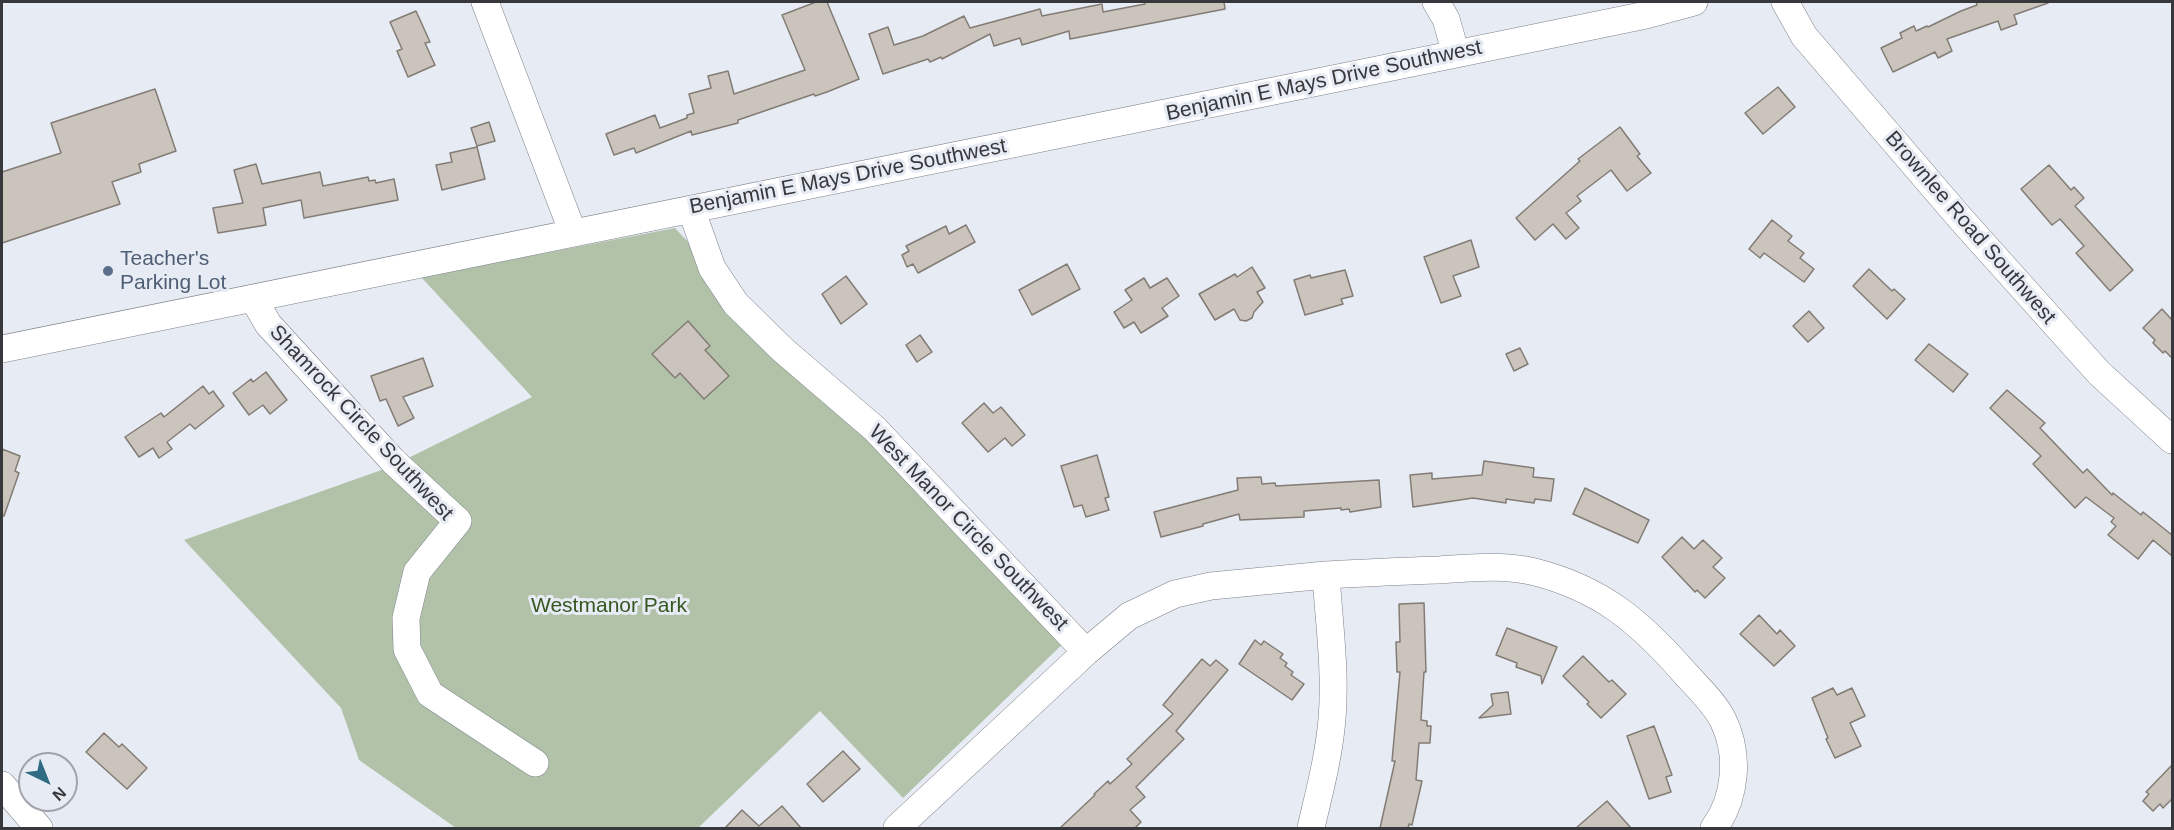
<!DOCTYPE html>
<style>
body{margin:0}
#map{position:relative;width:2174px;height:830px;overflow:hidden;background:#e7ebf4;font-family:Helvetica,sans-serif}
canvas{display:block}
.frame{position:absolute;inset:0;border:3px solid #36383b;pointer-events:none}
.north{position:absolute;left:18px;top:752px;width:60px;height:60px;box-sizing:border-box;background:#e7ebf4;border:2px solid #a0a3aa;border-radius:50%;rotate:137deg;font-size:16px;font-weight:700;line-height:24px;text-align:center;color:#36383b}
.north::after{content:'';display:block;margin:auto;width:21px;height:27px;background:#2f6c83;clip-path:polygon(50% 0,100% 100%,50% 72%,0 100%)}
</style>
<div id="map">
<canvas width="2174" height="830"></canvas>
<div class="frame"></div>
<div class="north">N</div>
</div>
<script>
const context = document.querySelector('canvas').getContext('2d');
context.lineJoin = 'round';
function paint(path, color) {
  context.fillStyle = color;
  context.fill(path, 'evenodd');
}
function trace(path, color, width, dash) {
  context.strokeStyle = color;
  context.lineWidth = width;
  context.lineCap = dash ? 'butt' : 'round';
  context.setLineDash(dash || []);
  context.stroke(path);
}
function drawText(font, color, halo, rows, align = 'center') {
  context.font = font + ' Helvetica,sans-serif';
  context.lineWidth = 6;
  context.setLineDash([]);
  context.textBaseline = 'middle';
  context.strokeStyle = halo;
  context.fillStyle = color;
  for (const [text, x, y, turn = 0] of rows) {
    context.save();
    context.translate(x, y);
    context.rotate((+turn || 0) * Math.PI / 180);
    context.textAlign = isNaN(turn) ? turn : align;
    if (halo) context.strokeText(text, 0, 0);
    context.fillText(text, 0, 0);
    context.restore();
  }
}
paint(new Path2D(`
 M675,228L763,323L1072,635L903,798L820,711L698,828H456L359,760L341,708L184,540L390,467L532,397L421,277Z`), '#b1c2a9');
const building = new Path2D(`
 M816,2H827L859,79L827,92L815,96L814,94L738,120V123L692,135L691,131L636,153L634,148L614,155L606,134L655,115L660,128L687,118V115L694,113L689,94L711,88L708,76L728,71L734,94L805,70L782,15Z
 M1144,2H1224L1225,9L1070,39L1069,31L1022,45L1020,38L994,46L990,34L942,59L941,57L930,62L928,59L883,74L869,34L888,27L894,45L923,36L964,16L970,28L1040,9L1042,16L1102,4L1103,12L1145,4Z
 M1976,2H2047L2048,3L2014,15L2017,24L2001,30L1998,21L1947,39L1952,51L1938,58L1935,52L1893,72L1881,48L1902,38L1900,33L1914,26L1916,31L1927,26L1928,27L1961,11L1977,5Z
 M416,11L430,42L425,43L435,65L408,77L397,51L402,49L390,22Z
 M1778,87L1795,107L1763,134L1745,113Z
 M155,89L176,151L139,164L141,172L112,182L120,204L2,243V172L61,153L51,123Z
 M489,122L495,141L477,146L471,128Z
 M1620,127L1640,154L1637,156L1651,173L1627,191L1611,170L1577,196L1581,201L1566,213L1579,228L1566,239L1553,224L1535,240L1516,218L1580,161L1578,159Z
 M477,147L485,179L442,190L436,165L452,162L450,153Z
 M256,164L262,184L320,172L323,186L368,177L369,181L375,180L376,183L394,179L398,200L304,218L301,200L263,208L266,225L218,233L213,208L243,203L234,170Z
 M2049,165L2071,190L2074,187L2084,198L2075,206L2133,270L2110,291L2076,253L2084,246L2060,219L2052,225L2021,189Z
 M1772,220L1792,236L1788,241L1804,253L1800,258L1814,269L1804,282L1764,253L1760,258L1749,249Z
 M966,225L975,242L918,273L913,264L907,267L902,255L909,251L906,246L946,226L949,234Z
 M1471,240L1479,267L1453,276L1461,296L1441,303L1424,257Z
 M1067,264L1080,289L1032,315L1019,290Z
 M1252,267L1265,288L1257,292L1263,302L1254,312L1252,318L1246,321L1240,320L1234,309L1215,320L1199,294L1235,274L1237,277Z
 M1869,269L1892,291L1894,289L1905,299L1887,319L1853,286Z
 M1345,270L1353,296L1341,299L1343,304L1305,315L1294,280L1310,275L1311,278Z
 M846,276L867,304L841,324L822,294Z
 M1144,278L1150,288L1167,278L1179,296L1162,308L1168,316L1141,333L1134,322L1124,328L1114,312L1132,300L1125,290Z
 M2162,309L2172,320V358L2165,351L2163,353L2153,343L2155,340L2143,328Z
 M1809,311L1824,328L1808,342L1793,326Z
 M688,321L710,346L705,350L729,376L704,399L680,373L675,378L652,354Z
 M920,335L932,352L917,362L906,345Z
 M1929,344L1968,374L1953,392L1915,360Z
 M1520,348L1528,364L1514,371L1506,354Z
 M423,358L433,386L403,397L414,418L398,426L386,399L380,401L371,376Z
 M266,372L287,400L270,414L263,405L249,415L233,393L251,379L253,382Z
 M203,386L209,394L213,391L224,406L195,429L190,424L167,442L172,449L159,458L153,448L139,457L125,437L161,413L164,417Z
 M2007,390L2045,423L2040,428L2083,473L2087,469L2112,495L2113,493L2141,515L2143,512L2172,535V556L2153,540L2138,559L2108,535L2116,526L2111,522L2114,518L2086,497L2075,508L2033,464L2041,456L1990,408Z
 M984,403L993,413L1001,407L1025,435L1012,446L1005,438L988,452L962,423Z
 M2,449L20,456L15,471L19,473L4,516L2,515Z
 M1097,455L1109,497L1105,498L1109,510L1086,517L1082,505L1074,507L1061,466Z
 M1484,461L1534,468L1533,477L1554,479L1551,501L1535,499L1534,503L1506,499V503L1473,498L1413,507L1410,475L1432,473V479L1482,475Z
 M1261,477L1262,484L1275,483L1276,486L1379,480L1381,507L1350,512L1349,509L1341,510V508L1304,511V517L1240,520L1239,514L1203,524V526L1161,537L1154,512L1238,490L1237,478Z
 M1585,488L1649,520L1638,543L1573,514Z
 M1682,537L1694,549L1703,540L1722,558L1713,567L1725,578L1705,598L1697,590L1695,592L1662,557Z
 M1424,603L1426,672H1424L1421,720L1427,721V726H1431L1430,743H1419L1416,780L1422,781L1412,825L1409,824L1408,828H1380L1395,761H1392L1400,672H1397L1396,642H1400L1399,604Z
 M1759,615L1777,634L1780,630L1795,646L1774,666L1740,634Z
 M1507,628L1557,647L1542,684L1541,676L1516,667L1517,663L1496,655Z
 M1255,640L1261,645L1264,641L1283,654L1280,658L1287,663L1285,666L1293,672L1291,675L1304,684L1292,700L1239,664Z
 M1583,656L1609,682L1612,680L1626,694L1601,718L1587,704L1589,702L1563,676Z
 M1202,659L1210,666L1216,660L1228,670L1176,731L1184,739L1136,787L1145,797L1130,810L1141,822L1135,828H1060L1095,795L1094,794L1108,781L1110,784L1132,764L1127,759L1173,714L1163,705Z
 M1833,688L1837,695L1852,688L1865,716L1850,723L1861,746L1835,758L1826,739L1828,738L1812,698Z
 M1508,692L1511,714L1479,718L1493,705L1491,694Z
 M1654,726L1672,775L1666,777L1671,792L1649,799L1627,736Z
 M104,733L119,747L122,744L147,768L127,789L86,752Z
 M843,751L860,769L823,802L807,784Z
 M2172,765V799L2163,808L2160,804L2153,811L2143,801L2149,794L2146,792Z
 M1607,801L1631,828H1576Z
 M782,806L801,828H725L742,810L759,826Z`);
paint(building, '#cbc4bd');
trace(building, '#827c75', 1.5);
const minor = new Path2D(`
 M485,2L573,233
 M1436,2L1446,19L1456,54
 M1785,2L1804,36L1960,218L2099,373L2172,440
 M691,209L712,268L736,304L783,350L875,429L1086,652
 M253,298L268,324L393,461L458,521L417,572L406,618L407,649L430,694L535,763
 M2,349L1456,54L1646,15L1694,2
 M2,785L39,828
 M897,828L1086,652L1129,616L1175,594L1211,586L1326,575
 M1311,828C1319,793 1329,756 1332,719C1336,671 1329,623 1326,575C1363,573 1401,571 1439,570C1471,568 1503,564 1535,572C1601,589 1639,621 1683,671C1697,687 1714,702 1723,720C1740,755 1736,798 1714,828`);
trace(minor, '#7d8189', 28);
trace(minor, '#fff', 27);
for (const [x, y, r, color] of [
 [108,271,6,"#5c6f8a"]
]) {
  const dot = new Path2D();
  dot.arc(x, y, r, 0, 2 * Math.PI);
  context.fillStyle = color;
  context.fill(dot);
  trace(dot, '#e7ebf4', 2);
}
drawText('21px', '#36383b', '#e7ebf4', [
 ["Benjamin E Mays Drive Southwest",1324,81,-12],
 ["Benjamin E Mays Drive Southwest",848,177,-11],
 ["Brownlee Road Southwest",1970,228,49],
 ["Shamrock Circle Southwest",361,423,47],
 ["West Manor Circle Southwest",968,528,46]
]);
drawText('21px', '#4e5e75', '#e7ebf4', [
 ["Teacher's",120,259],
 ["Parking Lot",120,283]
], 'left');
drawText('21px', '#375721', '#e7ebf4', [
 ["Westmanor Park",609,606]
]);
</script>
